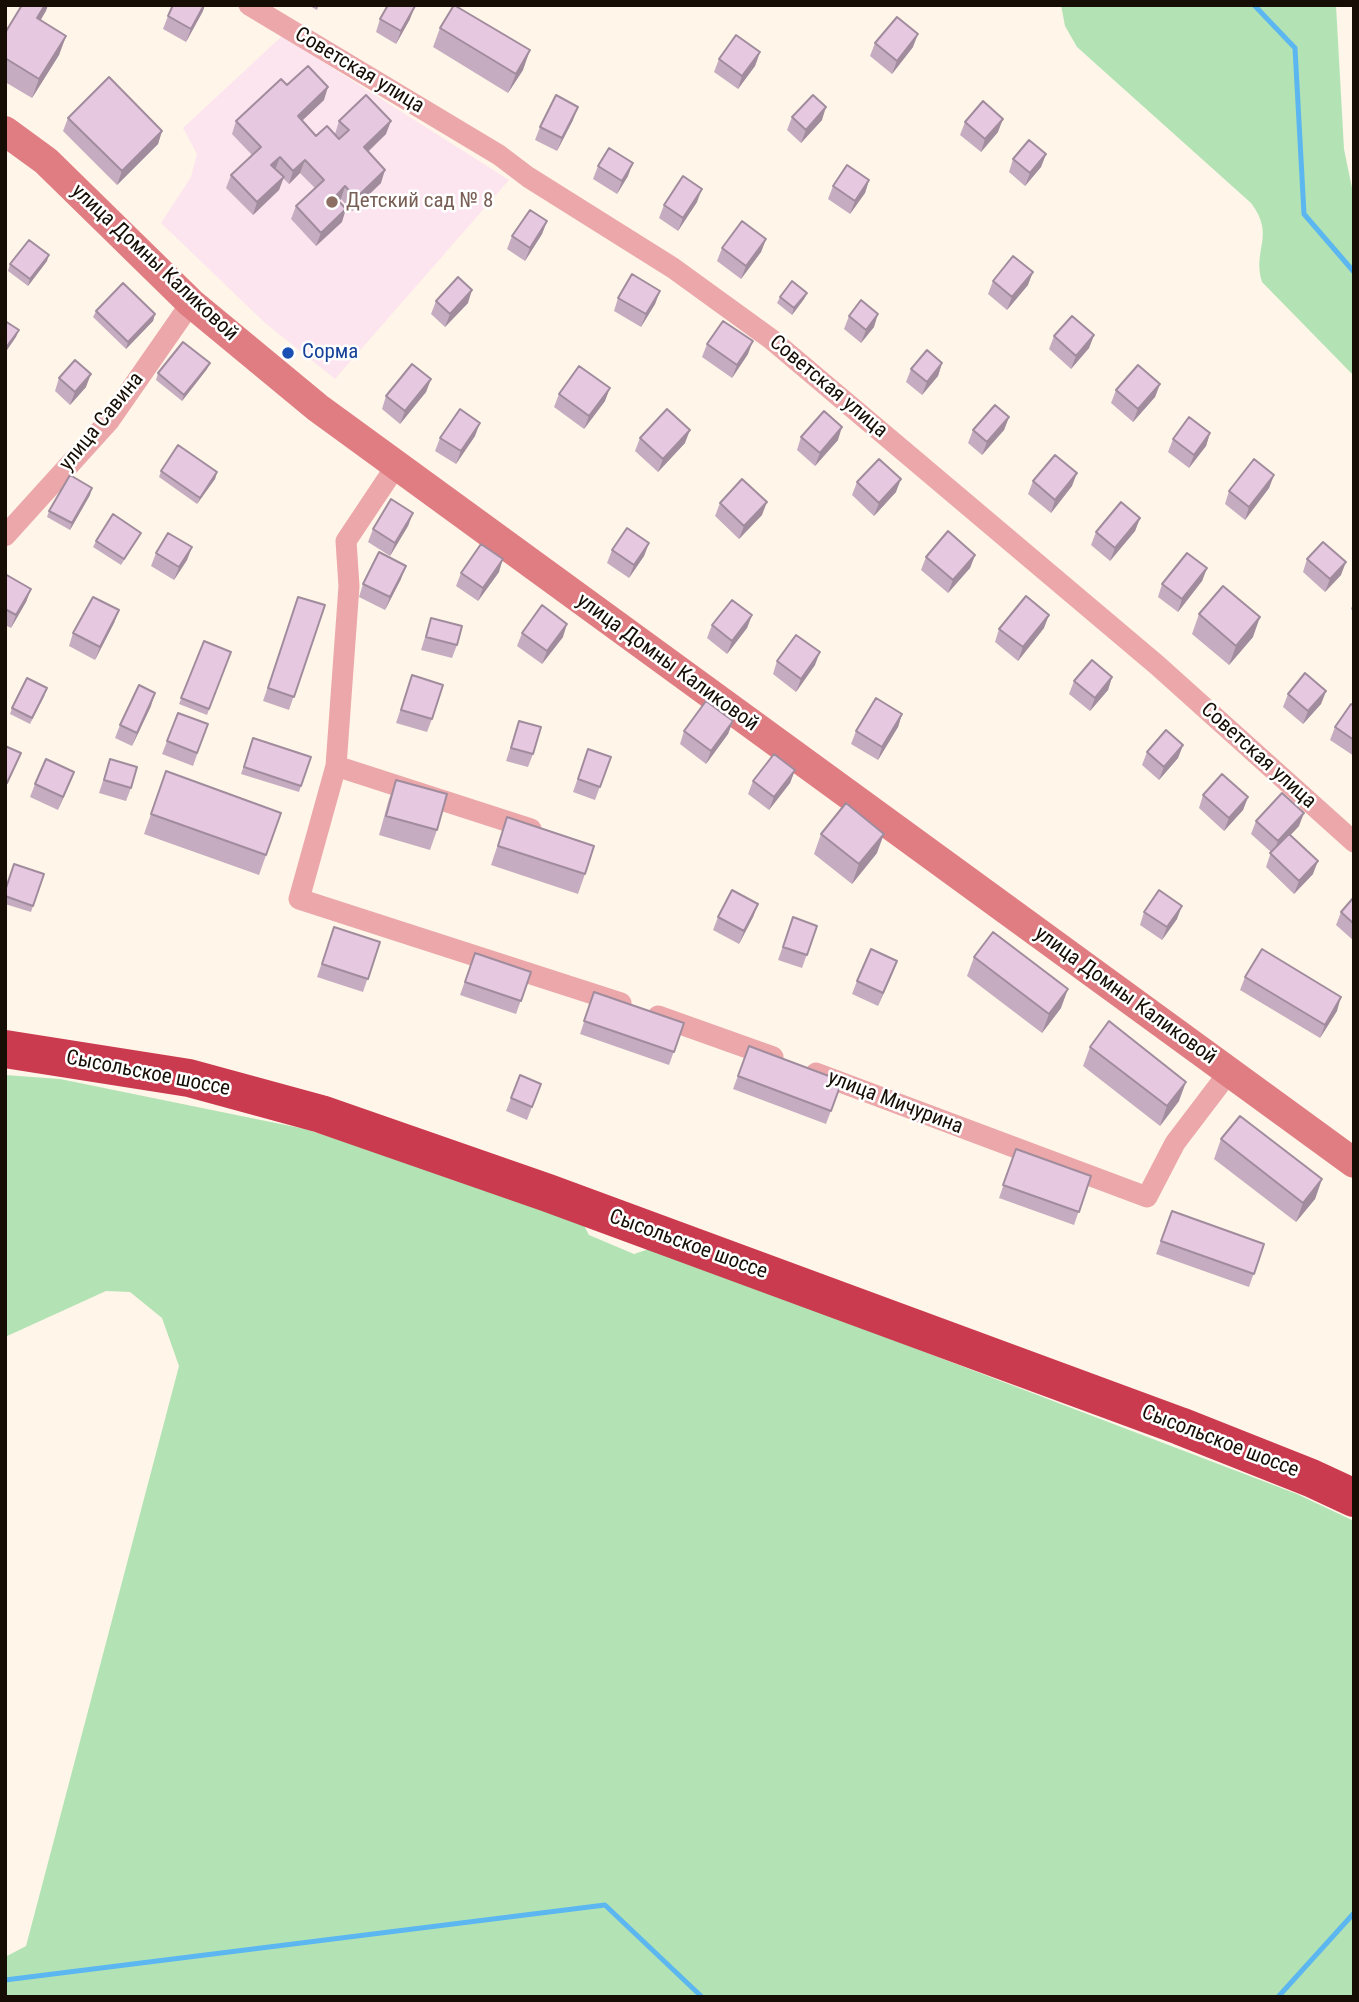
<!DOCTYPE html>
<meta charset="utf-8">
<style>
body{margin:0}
#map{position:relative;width:1359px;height:2002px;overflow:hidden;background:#fff5e9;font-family:"Roboto Condensed",sans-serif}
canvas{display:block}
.frame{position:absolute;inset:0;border:7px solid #160e05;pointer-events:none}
</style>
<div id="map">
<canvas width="1359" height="2002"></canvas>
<div class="frame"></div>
</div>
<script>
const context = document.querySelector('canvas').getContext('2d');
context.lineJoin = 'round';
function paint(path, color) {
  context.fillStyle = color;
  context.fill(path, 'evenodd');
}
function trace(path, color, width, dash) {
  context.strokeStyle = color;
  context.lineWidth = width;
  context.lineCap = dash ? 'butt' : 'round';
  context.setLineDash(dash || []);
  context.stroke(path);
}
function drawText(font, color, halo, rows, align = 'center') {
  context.font = font + ' "Roboto Condensed",sans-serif';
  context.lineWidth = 5;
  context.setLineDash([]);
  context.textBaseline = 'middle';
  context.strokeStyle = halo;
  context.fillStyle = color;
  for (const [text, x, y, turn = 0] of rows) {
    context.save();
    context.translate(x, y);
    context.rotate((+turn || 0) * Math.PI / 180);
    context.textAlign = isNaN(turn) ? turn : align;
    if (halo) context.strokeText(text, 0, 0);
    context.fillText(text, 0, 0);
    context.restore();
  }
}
paint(new Path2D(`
 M282,36L509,180L335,379L265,323L161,223L191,177L197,154L183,128Z`), '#fde5ef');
paint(new Path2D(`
 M1061,5H1336L1344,149L1354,198V376L1262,282C1252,249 1276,236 1251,203L1077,47L1065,26Z
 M5,1075L60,1079L305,1129L580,1218L589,1235L634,1254L652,1248L1297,1494L1354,1521V1997H5V1957L26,1946L179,1366L162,1318L130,1292L106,1291L5,1337Z`), '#b3e3b4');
trace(new Path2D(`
 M1254,5L1295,48L1304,214L1354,272
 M5,1980L605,1905L702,1997
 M1278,1997L1354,1913`), '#5cb7f0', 5);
trace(new Path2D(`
 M249,5L499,155L528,177L673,268L771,339L1157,665L1354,842
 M396,466L346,541L349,586L336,766L299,899L621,1003
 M5,536L109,421L191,303
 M336,766L531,829
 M658,1016L773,1057
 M816,1073L1147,1197L1175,1143L1229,1072`), '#eba7a9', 21);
trace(new Path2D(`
 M5,131L46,161L191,303L318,408L1354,1163`), '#e07d83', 30);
trace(new Path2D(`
 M5,1049L189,1078L321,1114L548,1193L1180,1426L1311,1478L1354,1498`), '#cb3b50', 38);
paint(new Path2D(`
 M22,5H48L41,20L66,36L59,55L32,98L5,82V33Z
 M308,5H319L317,10Z
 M203,11L186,42L163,29L168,16Z
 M380,19H410L396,44L376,32Z
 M440,28L523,70L508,93L433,47Z
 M875,43L913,47L892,74L870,56Z
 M760,52L755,66L738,89L714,72L719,59Z
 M287,85L324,100L302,121L316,136L335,134L339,121L386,134L368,152L381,183L352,211L341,199L339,201L342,222L316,246L291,219L296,206L315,188L300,173L289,184L283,178L279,190L253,215L226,188L231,175L252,155L232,134L236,121Z
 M792,117L822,120L801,143L787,130Z
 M68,118L162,131L158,144L117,185L63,131Z
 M573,120L557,151L535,140L540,127Z
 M965,122L998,132L981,152L960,135Z
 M1046,154L1041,167L1025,186L1009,172L1013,159Z
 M598,166L628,176L617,194L593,179Z
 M869,180L865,193L850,214L828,199L833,186Z
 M697,202L678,231L659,218L664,205Z
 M547,221L542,234L525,261L507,249L512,236Z
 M766,239L761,252L741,279L717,261L722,248Z
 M47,261L28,286L8,271L10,264Z
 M993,281L1028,285L1007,310L988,294Z
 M660,291L655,304L641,327L614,311L618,298Z
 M807,293L804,299L792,315L777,303L780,297Z
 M436,301L468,303L445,327L431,314Z
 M96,311L155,314L153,321L126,349L93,317Z
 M849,316L874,327L861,343L844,329Z
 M1094,335L1089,348L1071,369L1049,349L1054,336Z
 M707,344L748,354L732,378L702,357Z
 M942,363L938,376L922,395L906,382L911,369Z
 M207,369L182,401L156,380L158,373Z
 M59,378L86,387L70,405L55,391Z
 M431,379L426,392L400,424L382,409L386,396Z
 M1160,384L1155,397L1133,422L1111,403L1116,390Z
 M559,394L605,401L584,429L554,407Z
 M1009,417L1004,430L982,455L968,443L973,430Z
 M1210,433L1206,446L1189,468L1168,452L1173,439Z
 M475,436L456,464L435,451L440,438Z
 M801,437L838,440L815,466L797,450Z
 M640,438L685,443L658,472L635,451Z
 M161,471L217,472L215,479L197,504L159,477Z
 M1274,475L1269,488L1245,520L1225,504L1229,491Z
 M1033,481L1072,486L1051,513L1028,494Z
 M857,482L896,492L874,516L852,495Z
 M90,495L70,530L47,517L49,511Z
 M720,503L762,515L739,539L715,516Z
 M413,513L408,526L390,556L368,542L373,529Z
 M1140,518L1135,531L1110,561L1091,545L1096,532Z
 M138,539L121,565L93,547L96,541Z
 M649,543L644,556L629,578L607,563L612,550Z
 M192,547L187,560L174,580L151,566L156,553Z
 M975,555L970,568L948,593L921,570L926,557Z
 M1307,559L1341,575L1325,592L1303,572Z
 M1207,568L1202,581L1178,612L1158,597L1162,584Z
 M499,572L478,601L456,586L461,573Z
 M5,574L31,589L26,602L11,628L5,625Z
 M401,579L385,610L359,597L363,584Z
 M298,597L325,605L289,710L263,701Z
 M1354,600V612L1351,609Z
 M119,610L114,623L95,660L69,646L73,633Z
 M1199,614L1253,637L1229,665L1192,634Z
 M752,615L747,628L727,654L707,638L712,625Z
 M431,618L457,645L452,658L421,650Z
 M1044,628L1018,661L995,642L999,629Z
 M522,633L563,637L542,664L517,646Z
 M204,641L231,652L207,715L179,704Z
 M777,661L815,665L796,692L773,674Z
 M412,675L432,719L427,732L396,723Z
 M1112,677L1108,690L1090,711L1069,694L1074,681Z
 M1326,691L1321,704L1303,724L1283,707L1288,694Z
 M45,695L30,724L10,714L12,708Z
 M151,706L132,746L115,738L120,725Z
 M1354,706V756L1330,740L1335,727Z
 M178,713L208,724L193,766L162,754Z
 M902,714L898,727L878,760L851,744L856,731Z
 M519,721L533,754L528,767L506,761Z
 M733,721L728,734L706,764L680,744L684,731Z
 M253,738L311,757L299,792L241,774Z
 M1183,745L1178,758L1159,780L1142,765L1147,752Z
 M588,749L611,757L595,800L573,792Z
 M110,759L131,788L126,801L99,793Z
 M795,770L790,783L769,810L748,794L753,781Z
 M166,771L281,813L259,875L144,834Z
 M396,780L437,830L430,850L379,835L389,799Z
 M35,784L69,785L58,810L30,797Z
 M1203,795L1248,797L1243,810L1224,831L1199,808Z
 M507,817L585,874L578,894L491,865Z
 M1256,821L1299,826L1290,835L1313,874L1294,894L1266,867L1271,852L1251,834Z
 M821,834L877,853L852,884L814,854Z
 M44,874L31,912L5,904V890Z
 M1354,897V941L1336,925L1341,912Z
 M758,904L753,917L739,944L713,930L718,917Z
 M1144,912L1177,919L1162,940L1140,925Z
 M793,917L817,926L802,968L778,960Z
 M334,927L380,942L363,992L317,977Z
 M475,953L531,972L516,1014L460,995Z
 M974,957L1061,1008L1042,1033L967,976Z
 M892,974L878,1006L852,994L857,981Z
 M1245,977L1337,1011L1320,1038L1240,990Z
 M594,992L684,1023L669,1065L580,1034Z
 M749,1046L842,1081L826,1124L733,1089Z
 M1090,1047L1179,1101L1160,1126L1083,1066Z
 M520,1075L541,1084L527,1120L506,1111Z
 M1221,1139L1322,1179L1315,1199L1296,1222L1214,1159Z
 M1016,1149L1091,1176L1074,1225L999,1198Z
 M1172,1211L1264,1244L1249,1287L1156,1254Z`), '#c6acc1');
paint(new Path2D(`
 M45,5H48L46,11L30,37L37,18Z
 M204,5H205L203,11L186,42L191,29Z
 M415,6L410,19L396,44L401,31Z
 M918,34L913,47L892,74L897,61Z
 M66,36L59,55L32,98L39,79Z
 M530,50L523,70L508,93L516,74Z
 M760,52L755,66L738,89L742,76Z
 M328,87L324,100L293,129L298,116Z
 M578,107L573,120L557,151L562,138Z
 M826,107L822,120L801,143L806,130Z
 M1003,119L998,132L981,152L985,139Z
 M391,121L386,134L359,160L364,147Z
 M162,131L158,144L117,185L122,171Z
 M1046,154L1041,167L1025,186L1030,173Z
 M280,157L275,170L271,165Z
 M305,160L300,173L289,184L293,171Z
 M633,163L628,176L617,194L622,181Z
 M385,170L381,183L352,211L356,198Z
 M284,177L279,190L253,215L257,202Z
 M869,180L865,193L850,214L855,201Z
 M345,186L341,199L330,210L335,197Z
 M702,189L697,202L678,231L683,218Z
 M346,209L342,222L316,246L321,233Z
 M547,221L542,234L525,261L530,248Z
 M766,239L761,252L741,279L746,266Z
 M49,255L47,261L28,286L30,279Z
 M1033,272L1028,285L1007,310L1012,297Z
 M472,290L468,303L445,327L450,314Z
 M660,291L655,304L641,327L646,314Z
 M807,293L804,299L792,315L794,308Z
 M155,314L153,321L126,349L128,342Z
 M878,314L874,327L861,343L866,330Z
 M19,330L16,337L5,353V349Z
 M1094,335L1089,348L1071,369L1076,356Z
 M753,341L748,354L732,378L737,365Z
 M210,363L207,369L182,401L184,395Z
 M942,363L938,376L922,395L927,382Z
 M91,374L86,387L70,405L75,392Z
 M431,379L426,392L400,424L405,411Z
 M1160,384L1155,397L1133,422L1138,409Z
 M610,388L605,401L584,429L589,416Z
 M1009,417L1004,430L982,455L987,442Z
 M480,423L475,436L456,464L461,451Z
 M842,427L838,440L815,466L820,453Z
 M690,430L685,443L658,472L663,459Z
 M1210,433L1206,446L1189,468L1194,455Z
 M217,472L215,479L197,504L200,498Z
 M1077,473L1072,486L1051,513L1055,500Z
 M1274,475L1269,488L1245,520L1249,507Z
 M901,479L896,492L874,516L879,503Z
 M92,488L90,495L70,530L72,523Z
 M767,502L762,515L739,539L744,526Z
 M413,513L408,526L390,556L395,543Z
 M1140,518L1135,531L1110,561L1115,548Z
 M649,543L644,556L629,578L634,565Z
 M192,547L187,560L174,580L179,567Z
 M975,555L970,568L948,593L953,580Z
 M503,559L499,572L478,601L483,588Z
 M1346,562L1341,575L1325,592L1330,579Z
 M406,566L401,579L385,610L390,597Z
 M1207,568L1202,581L1178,612L1182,599Z
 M31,589L26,602L11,628L16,615Z
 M119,610L114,623L95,660L100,647Z
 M752,615L747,628L727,654L732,641Z
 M1049,615L1044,628L1018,661L1023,647Z
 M1260,617L1253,637L1229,665L1236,646Z
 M567,624L563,637L542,664L547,651Z
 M820,652L815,665L796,692L801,679Z
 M1112,677L1108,690L1090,711L1095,698Z
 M1326,691L1321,704L1303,724L1308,711Z
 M155,693L151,706L132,746L137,733Z
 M902,714L898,727L878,760L882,747Z
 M733,721L728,734L706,764L711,751Z
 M1183,745L1178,758L1159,780L1164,767Z
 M795,770L790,783L769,810L774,797Z
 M74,772L69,785L58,810L63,797Z
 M1248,797L1243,810L1224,831L1229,818Z
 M1304,813L1299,826L1273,854L1278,841Z
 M884,834L877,853L852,884L859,864Z
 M1318,861L1313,874L1294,894L1299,881Z
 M758,904L753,917L739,944L744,931Z
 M1182,906L1177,919L1162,940L1167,927Z
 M897,961L892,974L878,1006L883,993Z
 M1068,989L1061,1008L1042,1033L1049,1014Z
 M1341,997L1337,1011L1320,1038L1325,1025Z
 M1186,1082L1179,1101L1160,1126L1167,1106Z
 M1322,1179L1315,1199L1296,1222L1303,1203Z`), '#a18c9d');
const building = new Path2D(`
 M22,5H45L37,18L66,36L39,79L5,58V33Z
 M173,5H204L191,29L168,16Z
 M388,5L415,6L401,31L380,19Z
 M454,5L530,50L516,74L440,28Z
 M897,17L918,34L897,61L875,43Z
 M736,35L760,52L742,76L719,59Z
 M308,66L328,87L298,116L316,136L327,126L339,139L349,130L339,121L366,95L391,121L364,147L385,170L356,198L345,186L335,197L346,209L321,233L296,206L324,180L305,160L293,171L280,157L271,165L284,177L257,202L231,175L261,147L236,121L281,79L287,85Z
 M109,77L162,131L122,171L68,118Z
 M556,95L578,107L562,138L540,127Z
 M813,95L826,107L806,130L792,117Z
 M983,101L1003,119L985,139L965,122Z
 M1029,140L1046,154L1030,173L1013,159Z
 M609,148L633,163L622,181L598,166Z
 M847,165L869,180L855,201L833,186Z
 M683,176L702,189L683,218L664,205Z
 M530,210L547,221L530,248L512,236Z
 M742,221L766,239L746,266L722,248Z
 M29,240L49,255L30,279L10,264Z
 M1013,256L1033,272L1012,297L993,281Z
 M632,274L660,291L646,314L618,298Z
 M458,277L472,290L450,314L436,301Z
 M792,281L807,293L794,308L780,297Z
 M123,283L155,314L128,342L96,311Z
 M861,300L878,314L866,330L849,316Z
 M1072,316L1094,335L1076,356L1054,336Z
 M5,321L19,330L5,349Z
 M723,321L753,341L737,365L707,344Z
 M183,342L210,363L184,395L158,373Z
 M927,350L942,363L927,382L911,369Z
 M75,360L91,374L75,392L59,378Z
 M412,364L431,379L405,411L386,396Z
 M1138,365L1160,384L1138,409L1116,390Z
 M579,366L610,388L589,416L559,394Z
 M995,405L1009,417L987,442L973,430Z
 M460,409L480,423L461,451L440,438Z
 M667,409L690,430L663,459L640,438Z
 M824,411L842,427L820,453L801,437Z
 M1189,417L1210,433L1194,455L1173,439Z
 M178,445L217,472L200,498L161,471Z
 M1055,455L1077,473L1055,500L1033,481Z
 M879,459L901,479L879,503L857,482Z
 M1254,459L1274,475L1249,507L1229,491Z
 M70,475L92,488L72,523L49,511Z
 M742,479L767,502L744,526L720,503Z
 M391,499L413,513L395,543L373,529Z
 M1121,502L1140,518L1115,548L1096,532Z
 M113,514L141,533L124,559L96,541Z
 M627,528L649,543L634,565L612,550Z
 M948,531L975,555L953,580L926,557Z
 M168,533L192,547L179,567L156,553Z
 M1323,542L1346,562L1330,579L1307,559Z
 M481,544L503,559L483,588L461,573Z
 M379,552L406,566L390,597L363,584Z
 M1187,553L1207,568L1182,599L1162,584Z
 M5,574L31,589L16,615L5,609Z
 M1223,586L1260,617L1236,646L1199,614Z
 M1026,596L1049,615L1023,647L999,629Z
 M93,597L119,610L100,647L73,633Z
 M298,597L325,605L294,697L268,688Z
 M732,600L752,615L732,641L712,625Z
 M542,605L567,624L547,651L522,633Z
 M431,618L462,626L457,645L426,637Z
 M796,635L820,652L801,679L777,661Z
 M204,641L231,652L209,709L181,698Z
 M1092,660L1112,677L1095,698L1074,681Z
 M1305,673L1326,691L1308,711L1288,694Z
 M412,675L443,685L432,719L401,710Z
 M27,678L47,688L32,718L12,708Z
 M139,685L155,693L137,733L120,725Z
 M876,698L902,714L882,747L856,731Z
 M706,701L733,721L711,751L684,731Z
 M1351,704L1354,706V740L1335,727Z
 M178,713L208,724L197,753L167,741Z
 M519,721L541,727L533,754L511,748Z
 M1166,730L1183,745L1164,767L1147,752Z
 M253,738L311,757L301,786L244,767Z
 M5,746L21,753L7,783L5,782Z
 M588,749L611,757L600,787L578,779Z
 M774,754L795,770L774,797L753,781Z
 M46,759L74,772L63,797L35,784Z
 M110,759L137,767L131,788L104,780Z
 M166,771L281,813L266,855L151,814Z
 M1222,774L1248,797L1229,818L1203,795Z
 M396,780L447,794L437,830L386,816Z
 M1282,793L1304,813L1278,841L1256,821Z
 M846,803L884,834L859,864L821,834Z
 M507,817L594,846L585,874L498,846Z
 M1289,834L1318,861L1299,881L1270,853Z
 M14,864L44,874L33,906L5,896V891Z
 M732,890L758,904L744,931L718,917Z
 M1159,890L1182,906L1167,927L1144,912Z
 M1354,897V924L1341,912Z
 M793,917L817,926L807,955L783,947Z
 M334,927L380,942L368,979L322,964Z
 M993,932L1068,989L1049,1014L974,957Z
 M871,949L897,961L883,993L857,981Z
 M1262,949L1341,997L1325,1025L1245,977Z
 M475,953L531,972L521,1001L465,982Z
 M594,992L684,1023L674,1052L584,1021Z
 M1109,1021L1186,1082L1167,1106L1090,1047Z
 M749,1046L842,1081L831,1111L738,1076Z
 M520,1075L541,1084L532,1107L511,1098Z
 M1240,1116L1322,1179L1303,1203L1221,1139Z
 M1016,1149L1091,1176L1079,1212L1003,1185Z
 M1172,1211L1264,1244L1254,1274L1161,1241Z`);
paint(building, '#e6c8e0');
trace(building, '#a18c9d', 2);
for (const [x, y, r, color] of [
 [332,202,7,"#8d6e63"],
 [288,353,7,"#1a4fb4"]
]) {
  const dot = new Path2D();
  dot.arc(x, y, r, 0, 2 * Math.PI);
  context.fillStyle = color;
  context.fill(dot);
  trace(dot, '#fff', 2.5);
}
drawText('21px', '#160e05', '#fff', [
 ["Советская улица",359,71,31],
 ["улица Домны Каликовой",154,263,43],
 ["Советская улица",828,387,40],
 ["улица Савина",102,422,-51],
 ["улица Домны Каликовой",667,663,36],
 ["Советская улица",1258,756,42],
 ["улица Домны Каликовой",1125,996,36],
 ["Сысольское шоссе",148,1074,11],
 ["улица Мичурина",895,1103,21],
 ["Сысольское шоссе",688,1245,20],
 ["Сысольское шоссе",1220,1442,21]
]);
drawText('21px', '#785e54', '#fff', [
 ["Детский сад № 8",346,202]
], 'left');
drawText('21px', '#164399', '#fff', [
 ["Сорма",302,353]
], 'left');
</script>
